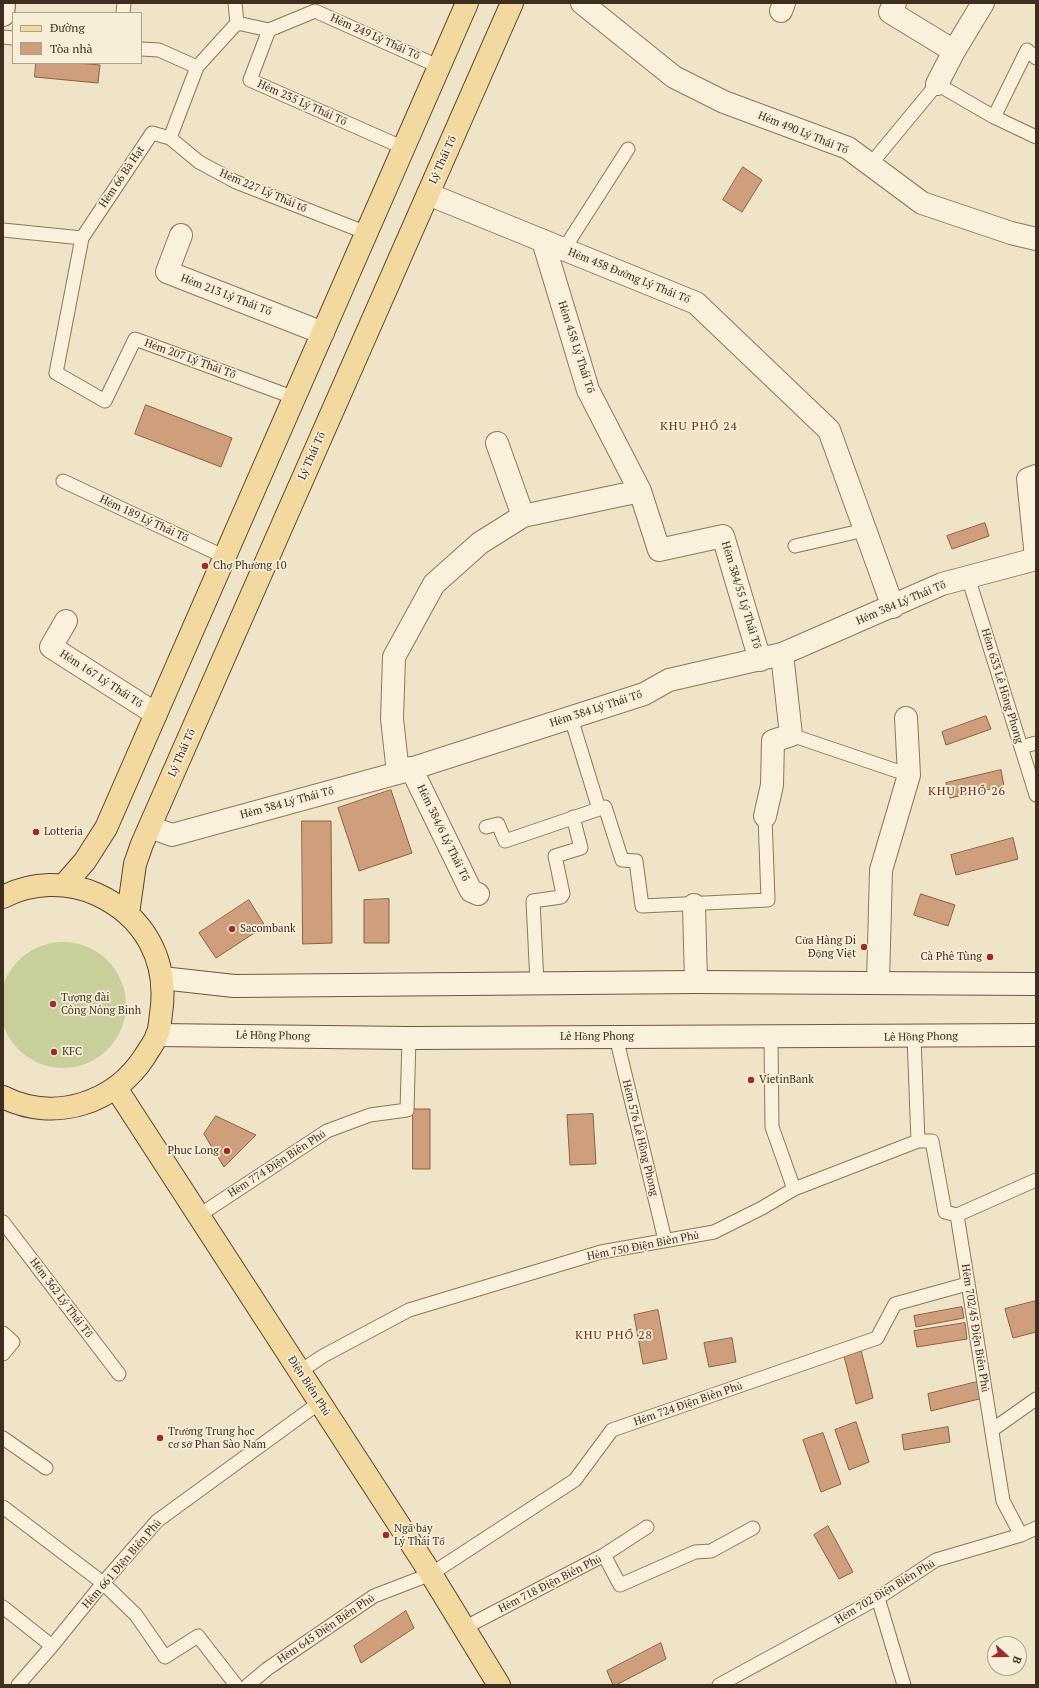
<!DOCTYPE html>
<meta charset="utf-8">
<style>
body{margin:0}
#map{position:relative;width:1039px;height:1688px;overflow:hidden;background:#f0e4c8;font-family:"PT Serif",serif}
canvas{display:block}
.frame{position:absolute;inset:0;border:4px solid #3d2e20;pointer-events:none}
.legend{position:absolute;left:12px;top:12px;width:130px;height:52px;box-sizing:border-box;background:#f7eed8;border:1px solid #ada18e;margin:0;padding:5px 7px;list-style:none;font-size:12px;color:#3d2e20}
.legend li{display:flex;align-items:center;gap:8px;height:20px}
.legend b{width:20px;border:1px solid #ada18e}
.north{position:absolute;left:987px;top:1636px;width:40px;height:40px;box-sizing:border-box;background:#f7eed8;border:1px solid #ada18e;border-radius:50%;rotate:111deg;font-size:11px;font-weight:700;line-height:16px;text-align:center;color:#3d2e20}
.north::after{content:'';display:block;margin:auto;width:14px;height:18px;background:#9e2a2b;clip-path:polygon(50% 0,100% 100%,50% 72%,0 100%)}
</style>
<div id="map">
<canvas width="1039" height="1688"></canvas>
<div class="frame"></div>
<ul class="legend">
<li><b style="height:5px;background:#f3d9a0"></b>Đường</li>
<li><b style="height:11px;background:#cf9f7d"></b>Tòa nhà</li>
</ul>
<div class="north">B</div>
</div>
<script>
const context = document.querySelector('canvas').getContext('2d');
context.lineJoin = 'round';
function paint(path, color) {
  context.fillStyle = color;
  context.fill(path, 'evenodd');
}
function trace(path, color, width, dash) {
  context.strokeStyle = color;
  context.lineWidth = width;
  context.lineCap = dash ? 'butt' : 'round';
  context.setLineDash(dash || []);
  context.stroke(path);
}
function drawText(font, color, halo, rows, align = 'center') {
  context.font = font + ' "PT Serif",serif';
  context.lineWidth = 3.5;
  context.setLineDash([]);
  context.textBaseline = 'middle';
  context.strokeStyle = halo;
  context.fillStyle = color;
  for (const [text, x, y, turn = 0] of rows) {
    context.save();
    context.translate(x, y);
    context.rotate((+turn || 0) * Math.PI / 180);
    context.textAlign = isNaN(turn) ? turn : align;
    if (halo) context.strokeText(text, 0, 0);
    context.fillText(text, 0, 0);
    context.restore();
  }
}
paint(new Path2D(`
 M0 1005a63 63 0 1 1 126 0a63 63 0 1 1-126 0Z`), '#c9cf9b');
const building = new Path2D(`
 M36,63H77L100,65L98,83L35,77Z
 M743,167L762,180L742,212L723,200Z
 M146,405L232,438L221,467L135,434Z
 M985,523L989,536L952,549L947,536Z
 M986,716L991,729L946,745L942,732Z
 M1001,770L1004,786L950,798L946,783Z
 M391,790L412,853L359,871L338,808Z
 M302,821H331L332,943L303,944Z
 M1013,838L1018,859L956,875L951,855Z
 M921,894L955,905L948,926L914,915Z
 M389,899V943H364V900Z
 M249,900L265,926L216,958L199,933Z
 M413,1109H430V1169H413Z
 M593,1114L596,1164L570,1165L567,1115Z
 M216,1116L256,1135L224,1167L204,1134Z
 M1036,1301V1332L1013,1338L1005,1309Z
 M962,1307L964,1318L916,1327L914,1316Z
 M658,1310L667,1359L643,1364L634,1315Z
 M965,1323L967,1339L917,1347L914,1331Z
 M732,1338L736,1362L709,1367L704,1343Z
 M861,1350L873,1398L856,1404L844,1356Z
 M981,1381L983,1398L931,1411L928,1394Z
 M856,1422L869,1462L849,1470L835,1430Z
 M948,1427L950,1442L904,1450L902,1435Z
 M823,1433L841,1484L821,1492L803,1440Z
 M828,1526L853,1572L839,1579L814,1535Z
 M406,1611L414,1628L361,1663L354,1646Z
 M661,1643L666,1659L616,1685H613L607,1671Z`);
paint(building, '#cf9f7d');
trace(building, '#8d5f41', 1);
const lane = new Path2D(`
 M235,3L237,23L269,30L315,11L440,67
 M123,13L124,3
 M237,23L197,67L170,138L199,162L236,182L367,233
 M269,30L250,80L404,148
 M3,37L13,38
 M141,49L159,50L197,67
 M994,117L1027,50L1036,58
 M170,138L152,133L82,238L56,373L105,401L135,339L295,398
 M870,165L937,84L994,117L1036,137
 M3,230L82,238
 M564,249L628,149
 M63,481L225,557
 M795,546L865,530
 M968,577L1036,795
 M571,718L599,809L605,807L622,860L636,861L642,906L768,900L765,816
 M791,735L909,775
 M1021,747L1036,743
 M486,827L498,824L505,841L599,809
 M537,983L533,901L561,897L563,894L555,856L581,848L573,817
 M616,1037L665,1240
 M914,1037L918,1141
 M771,1038L772,1127L794,1189
 M957,1215L1036,1180
 M198,1216L327,1131L370,1115L407,1110L409,1038
 M3,1222L119,1374
 M3,1333L13,1342L3,1354
 M299,1372L323,1356L409,1310L601,1252L714,1232L762,1208L794,1189L918,1141H932L945,1212L957,1215L1003,1501L1021,1535
 M992,1430L1036,1399
 M3,1438L46,1468
 M3,1507L103,1583L136,1615L165,1657L198,1636L236,1685
 M604,1555L647,1527
 M878,1598L904,1685
 M3,1607L52,1646
 M464,1628L604,1555L620,1585L695,1552L711,1551L753,1528
 M18,1685L52,1646L103,1583L157,1521L319,1403
 M248,1685L267,1669L374,1596L431,1574L575,1480L612,1430L877,1338L895,1304L967,1284
 M719,1685L878,1598L936,1560L1021,1535L1036,1528`);
const street = new Path2D(`
 M582,3L674,77L724,102L848,148L922,203L1011,233L1036,239
 M895,3L890,12L954,51L937,84
 M781,11L784,3
 M954,51L983,3
 M428,194L696,303L829,430L893,607
 M181,235L167,272L323,333
 M543,241L588,390L640,491L659,550L723,536L760,660
 M497,443L523,516
 M1036,476L1028,479L1036,558
 M66,621L51,647L156,714
 M411,768L471,891L478,894
 M398,773L392,719L394,657L434,584L480,543L523,516L640,491
 M765,816L772,785L773,741L791,735L782,654
 M150,827L172,835L398,773L644,694L669,680L782,654L942,584L1036,559
 M694,905L696,982
 M878,982L881,870L909,775L906,718`);
const secondary = new Path2D(`
 M3,15L4,3
 M162,978L234,986L696,982L1036,984
 M157,1035L409,1038L1036,1035`);
const primary = new Path2D(`
 M64,885L85,861L106,828L467,3
 M3,897C31,882 67,881 96,894C145,916 169,961 161,1014C160,1021 160,1029 157,1035C155,1042 149,1049 145,1056C115,1103 55,1123 3,1097
 M128,914L135,864L142,844L512,3
 M116,1088L431,1574L499,1685`);
trace(lane, '#8d765c', 15);
trace(street, '#8d765c', 24);
trace(secondary, '#6f573f', 24);
trace(primary, '#5b4430', 24);
trace(lane, '#faf1dc', 13);
trace(street, '#faf1dc', 22);
trace(secondary, '#faf1dc', 22);
trace(primary, '#f3d9a0', 22);
for (const [x, y, r, color] of [
 [205,566,4,"#9e2a2b"],
 [36,832,4,"#9e2a2b"],
 [232,929,4,"#9e2a2b"],
 [864,947,4,"#9e2a2b"],
 [990,957,4,"#9e2a2b"],
 [53,1004,4,"#9e2a2b"],
 [54,1052,4,"#9e2a2b"],
 [751,1080,4,"#9e2a2b"],
 [227,1151,4,"#9e2a2b"],
 [160,1438,4,"#9e2a2b"],
 [386,1535,4,"#9e2a2b"]
]) {
  const dot = new Path2D();
  dot.arc(x, y, r, 0, 2 * Math.PI);
  context.fillStyle = color;
  context.fill(dot);
  trace(dot, '#f7eed8', 1.5);
}
drawText('11px', '#3d2e20', '#f7eed8', [
 ["Hẻm 249 Lý Thái Tổ",375,37,24],
 ["Hẻm 235 Lý Thái Tổ",302,103,24],
 ["Hẻm 490 Lý Thái Tổ",803,133,22],
 ["Lý Thái Tổ",443,160,-66],
 ["Hẻm 66 Bà Hạt",122,177,-56],
 ["Hẻm 227 Lý Thái tổ",263,191,23],
 ["Hẻm 458 Đường Lý Thái Tổ",629,276,22],
 ["Hẻm 213 Lý Thái Tổ",226,295,21],
 ["Hẻm 458 Lý Thái Tổ",576,347,72],
 ["Hẻm 207 Lý Thái Tổ",190,359,20],
 ["Lý Thái Tổ",312,456,-66],
 ["Hẻm 189 Lý Thái Tổ",144,519,25],
 ["Hẻm 384/55 Lý Thái Tổ",741,595,73],
 ["Hẻm 384 Lý Thái Tổ",901,603,-23],
 ["Hẻm 167 Lý Thái Tổ",101,679,33],
 ["Hẻm 633 Lê Hồng Phong",1002,686,73],
 ["Hẻm 384 Lý Thái Tổ",596,709,-18],
 ["Lý Thái Tổ",182,753,-66],
 ["Hẻm 384 Lý Thái Tổ",287,803,-15],
 ["Hẻm 384/6 Lý Thái Tổ",443,833,64],
 ["Lê Hồng Phong",273,1036,1],
 ["Lê Hồng Phong",597,1037],
 ["Lê Hồng Phong",921,1037,-1],
 ["Hẻm 576 Lê Hồng Phong",640,1138,76],
 ["Hẻm 774 Điện Biên Phủ",277,1164,-33],
 ["Hẻm 750 Điện Biên Phủ",643,1246,-11],
 ["Hẻm 362 Lý Thái Tổ",61,1298,53],
 ["Hẻm 702/45 Điện Biên Phủ",975,1328,81],
 ["Điện Biên Phủ",309,1386,57],
 ["Hẻm 724 Điện Biên Phủ",688,1404,-19],
 ["Hẻm 661 Điện Biên Phủ",122,1564,-49],
 ["Hẻm 718 Điện Biên Phủ",550,1584,-27],
 ["Hẻm 702 Điện Biên Phủ",885,1592,-31],
 ["Hẻm 645 Ðiện Biên Phủ",326,1629,-34]
]);
drawText('11px', '#3d2e20', '#f7eed8', [
 ["Chợ Phường 10",213,566],
 ["Lotteria",44,832],
 ["Sacombank",240,929],
 ["Cửa Hàng Di",856,941,"right"],
 ["Động Việt",856,954,"right"],
 ["Cà Phê Tùng",982,957,"right"],
 ["Tượng đài",61,998],
 ["Công Nông Binh",61,1011],
 ["KFC",62,1052],
 ["VietinBank",759,1080],
 ["Phuc Long",219,1151,"right"],
 ["Trường Trung học",168,1432],
 ["cơ sở Phan Sào Nam",168,1445],
 ["Ngã bảy",394,1529],
 ["Lý Thái Tổ",394,1542]
], 'left');
context.letterSpacing = '1px';
drawText('12px', '#6b2e1e', '#f7eed8', [
 ["KHU PHỐ 24",699,427],
 ["KHU PHỐ 26",967,792],
 ["KHU PHỐ 28",614,1336]
]);
context.letterSpacing = '0px';
</script>
